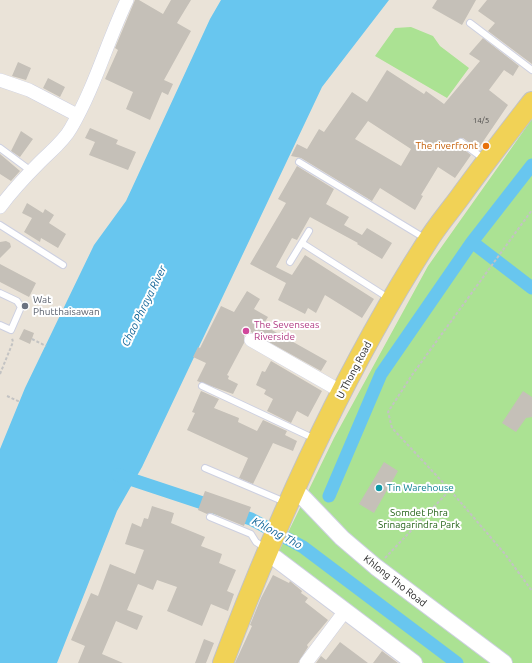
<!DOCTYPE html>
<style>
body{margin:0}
canvas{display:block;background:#eae3d8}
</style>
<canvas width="532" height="663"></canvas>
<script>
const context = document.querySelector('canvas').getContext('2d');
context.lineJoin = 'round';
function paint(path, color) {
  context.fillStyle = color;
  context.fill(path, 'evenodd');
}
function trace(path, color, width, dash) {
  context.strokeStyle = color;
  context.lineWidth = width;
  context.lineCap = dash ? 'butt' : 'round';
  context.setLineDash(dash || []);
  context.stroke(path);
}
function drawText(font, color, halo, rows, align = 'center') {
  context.font = font + ' Ubuntu,sans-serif';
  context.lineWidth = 4;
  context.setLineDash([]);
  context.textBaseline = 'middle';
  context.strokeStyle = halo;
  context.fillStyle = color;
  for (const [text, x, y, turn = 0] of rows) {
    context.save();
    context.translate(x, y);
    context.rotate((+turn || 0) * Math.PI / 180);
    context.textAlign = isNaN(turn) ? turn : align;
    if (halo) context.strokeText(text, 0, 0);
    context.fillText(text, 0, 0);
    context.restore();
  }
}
paint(new Path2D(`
 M411,27L433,36L440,46L469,68L447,98L375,56L395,28Z
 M532,119V663H424L278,553L334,438L428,266Z`), '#abe293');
paint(new Path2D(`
 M221,0H389L322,87L142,467L117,511L57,663H0V449L25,388L94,245L126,201L210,19Z`), '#68c6ef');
trace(new Path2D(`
 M472,242L532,288
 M118,475L251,519L303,547L457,663
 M329,496L381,374L472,242L532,165`), '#68c6ef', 13);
paint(new Path2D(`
 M135,0H139L163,14L171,0H191L177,23L191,31L164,80L173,84L168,95L162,92L150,120L126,109L133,92L105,79L118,50L115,48Z
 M437,0H476L462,25L432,8Z
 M487,0H532V64L488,31L495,23L478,11Z
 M483,38L519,66L513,76L504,70L489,90L508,105L478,149L463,138L458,139V145L471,155L455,178L438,167L421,195L423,196L415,210L380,188L372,201L301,158L291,156L297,144L307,149L319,129L324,132L352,92L367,102L387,70L424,94L426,91L444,104L480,61L469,54ZM368,121L411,149L401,166L355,139Z
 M18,62L31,68L26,80L12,76Z
 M48,78L65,87L60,97L43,88Z
 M90,128L118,140L116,144L136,152L128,170L89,155L95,142L85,138Z
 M21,131L33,139L20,157L11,151Z
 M0,154L20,171L11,181L0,174Z
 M297,166L334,189L326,204L349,217L344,225L362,235L367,228L392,243L382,259L357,244L358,243L310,217L297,240L292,238L276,267L292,275L305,255L374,299L362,318L325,295L316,313L308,308L305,314L278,300L286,283L250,264L286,203L278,199Z
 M27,203L43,213L45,209L54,215L49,223L66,234L58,248L41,238L40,242L24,232L32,218L22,213Z
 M6,241L10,243L11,247L0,258V242Z
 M0,264L36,283L29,297L0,282Z
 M247,291L260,299L254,309L268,317L263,325L327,361L321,371L251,332L244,336V343L227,375L229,376L228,379L238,384L233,394L197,381L206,363L193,357L198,347L200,348L221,306L234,312Z
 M24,329L34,333L30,344L19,339Z
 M271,361L322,391L308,417L297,411L291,423L267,411L273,399L264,394L266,390L256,385L262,371L265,372Z
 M201,391L219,399L214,408L239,418L238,422L257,431L263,420L287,431L285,435L297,441L293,451L273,443L253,484L239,478L248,458L187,430L195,413L192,412Z
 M523,391L532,397V417L526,418L516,432L502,423Z
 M384,462L398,471L374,513L359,504Z
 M205,491L251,507L244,526L212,513L207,514L198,510Z
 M152,506L174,513L171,523L205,537L201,546L222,554L219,563L236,570L227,591L234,594L228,611L211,604L202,626L167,611L177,587L157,580L153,590L138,584L127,610L143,616L137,630L116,621L102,654L123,663H78L85,646L71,640L91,593L98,596L110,564L135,574L144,550L125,544L132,523L141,527L144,518L148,519Z
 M273,575L289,583L290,581L302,591L301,593L308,598L305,602L328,620L307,645L308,647L298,663H235L252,626L250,625L261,598Z
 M204,639L214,643L206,663H195Z
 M340,642L368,663H316L321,656L326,660Z
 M382,651L398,663H373Z`), '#c5c0b8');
const service = new Path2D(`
 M470,23L532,70
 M461,142L484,159
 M0,148L31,171
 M299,162L426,239
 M0,225L63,265
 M302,243L390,299
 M290,262L309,231
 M0,293L17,301L21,307L11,330L0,325
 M202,386L315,439
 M205,468L285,502
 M210,517L251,534L256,542L265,548`);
const minor = new Path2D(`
 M0,80L29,90L77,115
 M0,207C12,191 26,176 40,162C51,151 64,141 71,128C95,87 107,42 127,0
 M251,340L342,392
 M306,663L345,611`);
const tertiary = new Path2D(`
 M295,489L342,538L376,567L504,663
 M267,552L414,663`);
const primary = new Path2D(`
 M223,663C278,517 343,373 427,242C437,226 449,212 460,197C483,165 508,133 532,102`);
trace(service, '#cdd0e1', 8);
trace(minor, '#cdd0e1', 14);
trace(tertiary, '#cdd0e1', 18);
trace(primary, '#c3c3c3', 22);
trace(new Path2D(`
 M32,339L46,346
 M0,374L13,342L12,338
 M7,396L20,402
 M450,490L392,428L388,412L412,375L532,210
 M385,558L450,490L505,554L532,591`), '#c3c3c3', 2, [3, 2]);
trace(service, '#fff', 6);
trace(minor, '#fff', 13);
trace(tertiary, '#fff', 16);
trace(primary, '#f1d256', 20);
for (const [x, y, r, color] of [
 [486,146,4,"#e8710a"],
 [25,306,4,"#6b7280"],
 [246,331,4,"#d1479c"],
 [379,488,4,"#0f9aa8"]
]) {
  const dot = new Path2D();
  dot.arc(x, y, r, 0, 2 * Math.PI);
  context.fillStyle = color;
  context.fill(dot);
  trace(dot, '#fff', 1.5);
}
drawText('8px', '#4e4d4b', null, [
 ["14/5",481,120]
]);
drawText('10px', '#c56008', '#fff', [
 ["The riverfront",478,146]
], 'right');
drawText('10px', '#5b616d', '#fff', [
 ["Wat",33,300],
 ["Phutthaisawan",33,312]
], 'left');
drawText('10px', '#b23c85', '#fff', [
 ["The Sevenseas",254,325],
 ["Riverside",254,337]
], 'left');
drawText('10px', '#272727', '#fff', [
 ["U Thong Road",354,370,-62],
 ["Khlong Tho Road",395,581,38]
]);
drawText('10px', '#0d838f', '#fff', [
 ["Tin Warehouse",387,488]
], 'left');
drawText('10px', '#256318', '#fff', [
 ["Somdet Phra",419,513],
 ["Srinagarindra Park",419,525]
]);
drawText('italic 11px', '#0c6296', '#fff', [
 ["Chao Phraya River",144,306,-64],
 ["Khlong Tho",277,533,28]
]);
</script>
